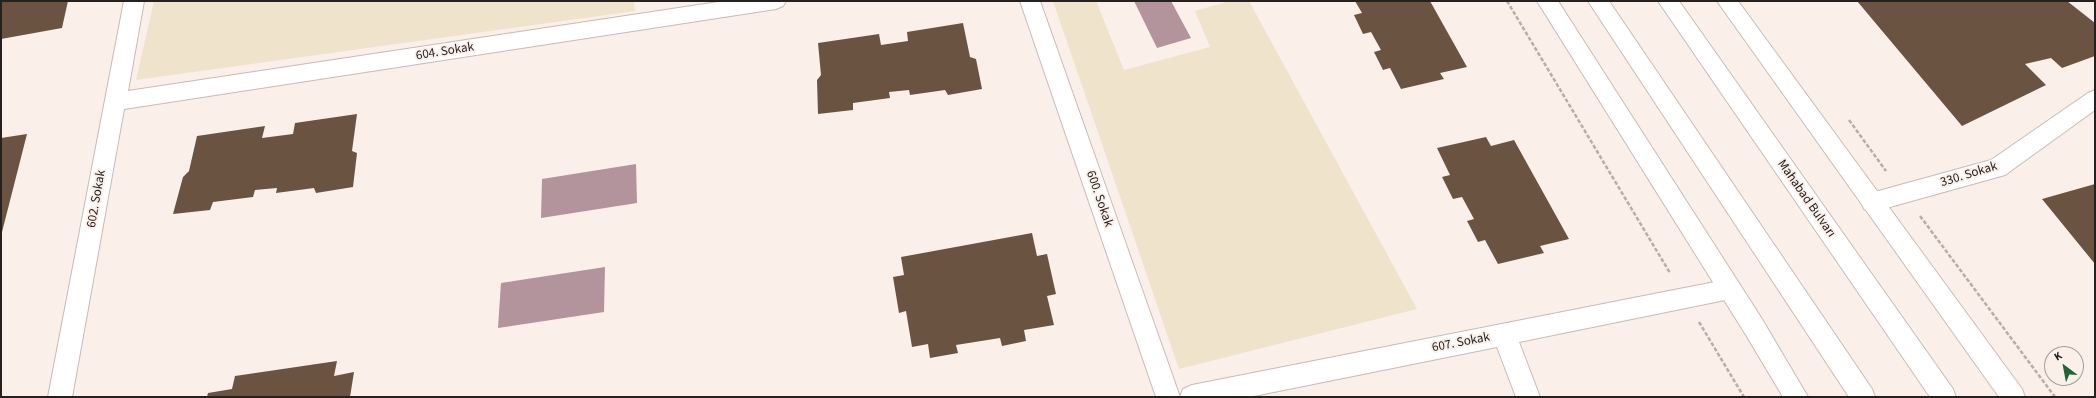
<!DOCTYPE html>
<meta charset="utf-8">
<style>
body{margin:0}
#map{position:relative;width:2096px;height:398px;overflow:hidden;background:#fbefea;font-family:"Source Sans 3",sans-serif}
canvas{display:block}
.frame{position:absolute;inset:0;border:2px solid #26211f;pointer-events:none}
.north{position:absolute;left:2044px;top:346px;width:40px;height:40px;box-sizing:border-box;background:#fbefea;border:1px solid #a69d99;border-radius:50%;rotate:328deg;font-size:11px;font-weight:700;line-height:16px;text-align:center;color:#26211f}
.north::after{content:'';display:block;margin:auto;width:14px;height:18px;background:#216632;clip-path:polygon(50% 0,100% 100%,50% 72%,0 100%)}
</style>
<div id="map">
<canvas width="2096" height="398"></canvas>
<div class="frame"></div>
<div class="north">K</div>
</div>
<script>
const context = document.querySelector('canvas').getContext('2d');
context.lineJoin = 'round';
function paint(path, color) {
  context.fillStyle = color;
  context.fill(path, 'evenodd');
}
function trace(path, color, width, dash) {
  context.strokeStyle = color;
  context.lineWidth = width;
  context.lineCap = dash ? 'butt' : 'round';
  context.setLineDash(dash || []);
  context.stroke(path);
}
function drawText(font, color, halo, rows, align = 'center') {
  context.font = font + ' "Source Sans 3",sans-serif';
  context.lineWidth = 4;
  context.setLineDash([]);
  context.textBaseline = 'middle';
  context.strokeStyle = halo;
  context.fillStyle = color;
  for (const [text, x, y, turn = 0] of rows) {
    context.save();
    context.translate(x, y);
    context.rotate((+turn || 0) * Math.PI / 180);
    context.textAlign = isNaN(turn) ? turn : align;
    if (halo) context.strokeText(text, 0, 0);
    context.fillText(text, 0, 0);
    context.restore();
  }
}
paint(new Path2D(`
 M154,1H634L635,11L136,80Z
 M1053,1H1096L1124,70L1210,47L1195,11L1230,1H1249L1417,309L1179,369Z`), '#efe3cc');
paint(new Path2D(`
 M1134,1H1171L1191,38L1157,48Z
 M636,164L637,203L541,218L542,179Z
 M605,267L604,312L498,328L501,283Z`), '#b3939c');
paint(new Path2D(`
 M1,1H68L62,28L1,39Z
 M1355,1H1430L1467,67L1440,73L1444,79L1401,89L1390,68L1383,70L1374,52L1381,50L1371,32L1363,34L1354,15L1362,13Z
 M1857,1H2067L2095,23V56L2062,68L2051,58L2025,64L2046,85L1962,126Z
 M963,23L970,57L976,59L982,89L948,95L945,90L910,95L909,90L889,92L890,98L853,103V110L818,114L817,80L821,75L818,43L879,34L881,45L908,41L907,32Z
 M357,114L352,151L357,153L353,187L316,193L314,188L276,193L277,188L255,190L253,197L213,202L210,210L173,214L183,177L189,171L197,136L265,126L262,138L293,134L295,123Z
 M27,134L2,232H1V138Z
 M1486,137L1491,146L1514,140L1569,239L1540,246L1544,253L1498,264L1485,240L1478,242L1467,221L1474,219L1462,197L1453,199L1442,177L1450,175L1437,148Z
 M2095,184V264L2042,199Z
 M1032,233L1037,256L1047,254L1056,294L1047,296L1054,325L1024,330L1026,341L1002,346L1000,338L956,345L958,353L930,358L928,344L912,347L906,311L899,313L893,277L904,275L901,257Z
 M337,361L334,376L354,372L350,397H207L208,393L232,389L235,376Z`), '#6a5441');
const minor = new Path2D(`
 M124,1H144L128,91L725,1H786L783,6L776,9L124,109L72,397H48Z
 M1020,1H1040L1180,397L1183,389L1192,385L1730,279L1738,282L1742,289L1738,296L1730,299L1519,342L1540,397H1516L1497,347L1249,397H1156Z
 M2095,90V110L2005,175L1872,212L1864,209L1861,202L1864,195L1991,160L2088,93Z`);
const major = new Path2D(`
 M1537,1H1558L1762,319L1808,397H1783L1746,335Z
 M1588,1H1609L1872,389L1875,397H1849Z
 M1658,1H1679L1953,389L1956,397H1930Z
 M1717,1H1738L2022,389L2025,397H1999Z`);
trace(minor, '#c7bbb7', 2);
trace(major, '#c7bbb7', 2);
trace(new Path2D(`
 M1507,1L1670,273
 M1849,120L1886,171
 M1920,216L2055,397
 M1699,322L1744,397`), '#b7aeaa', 2.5, [4, 2]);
paint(minor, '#fff');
paint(major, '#fff');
drawText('13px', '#26211f', '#fbefea', [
 ["604. Sokak",445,52,-9],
 ["330. Sokak",1969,175,-17],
 ["602. Sokak",97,199,-80],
 ["600. Sokak",1099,199,71],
 ["Mahabad Bulvarı",1806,199,55],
 ["607. Sokak",1461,343,-11]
]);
</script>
